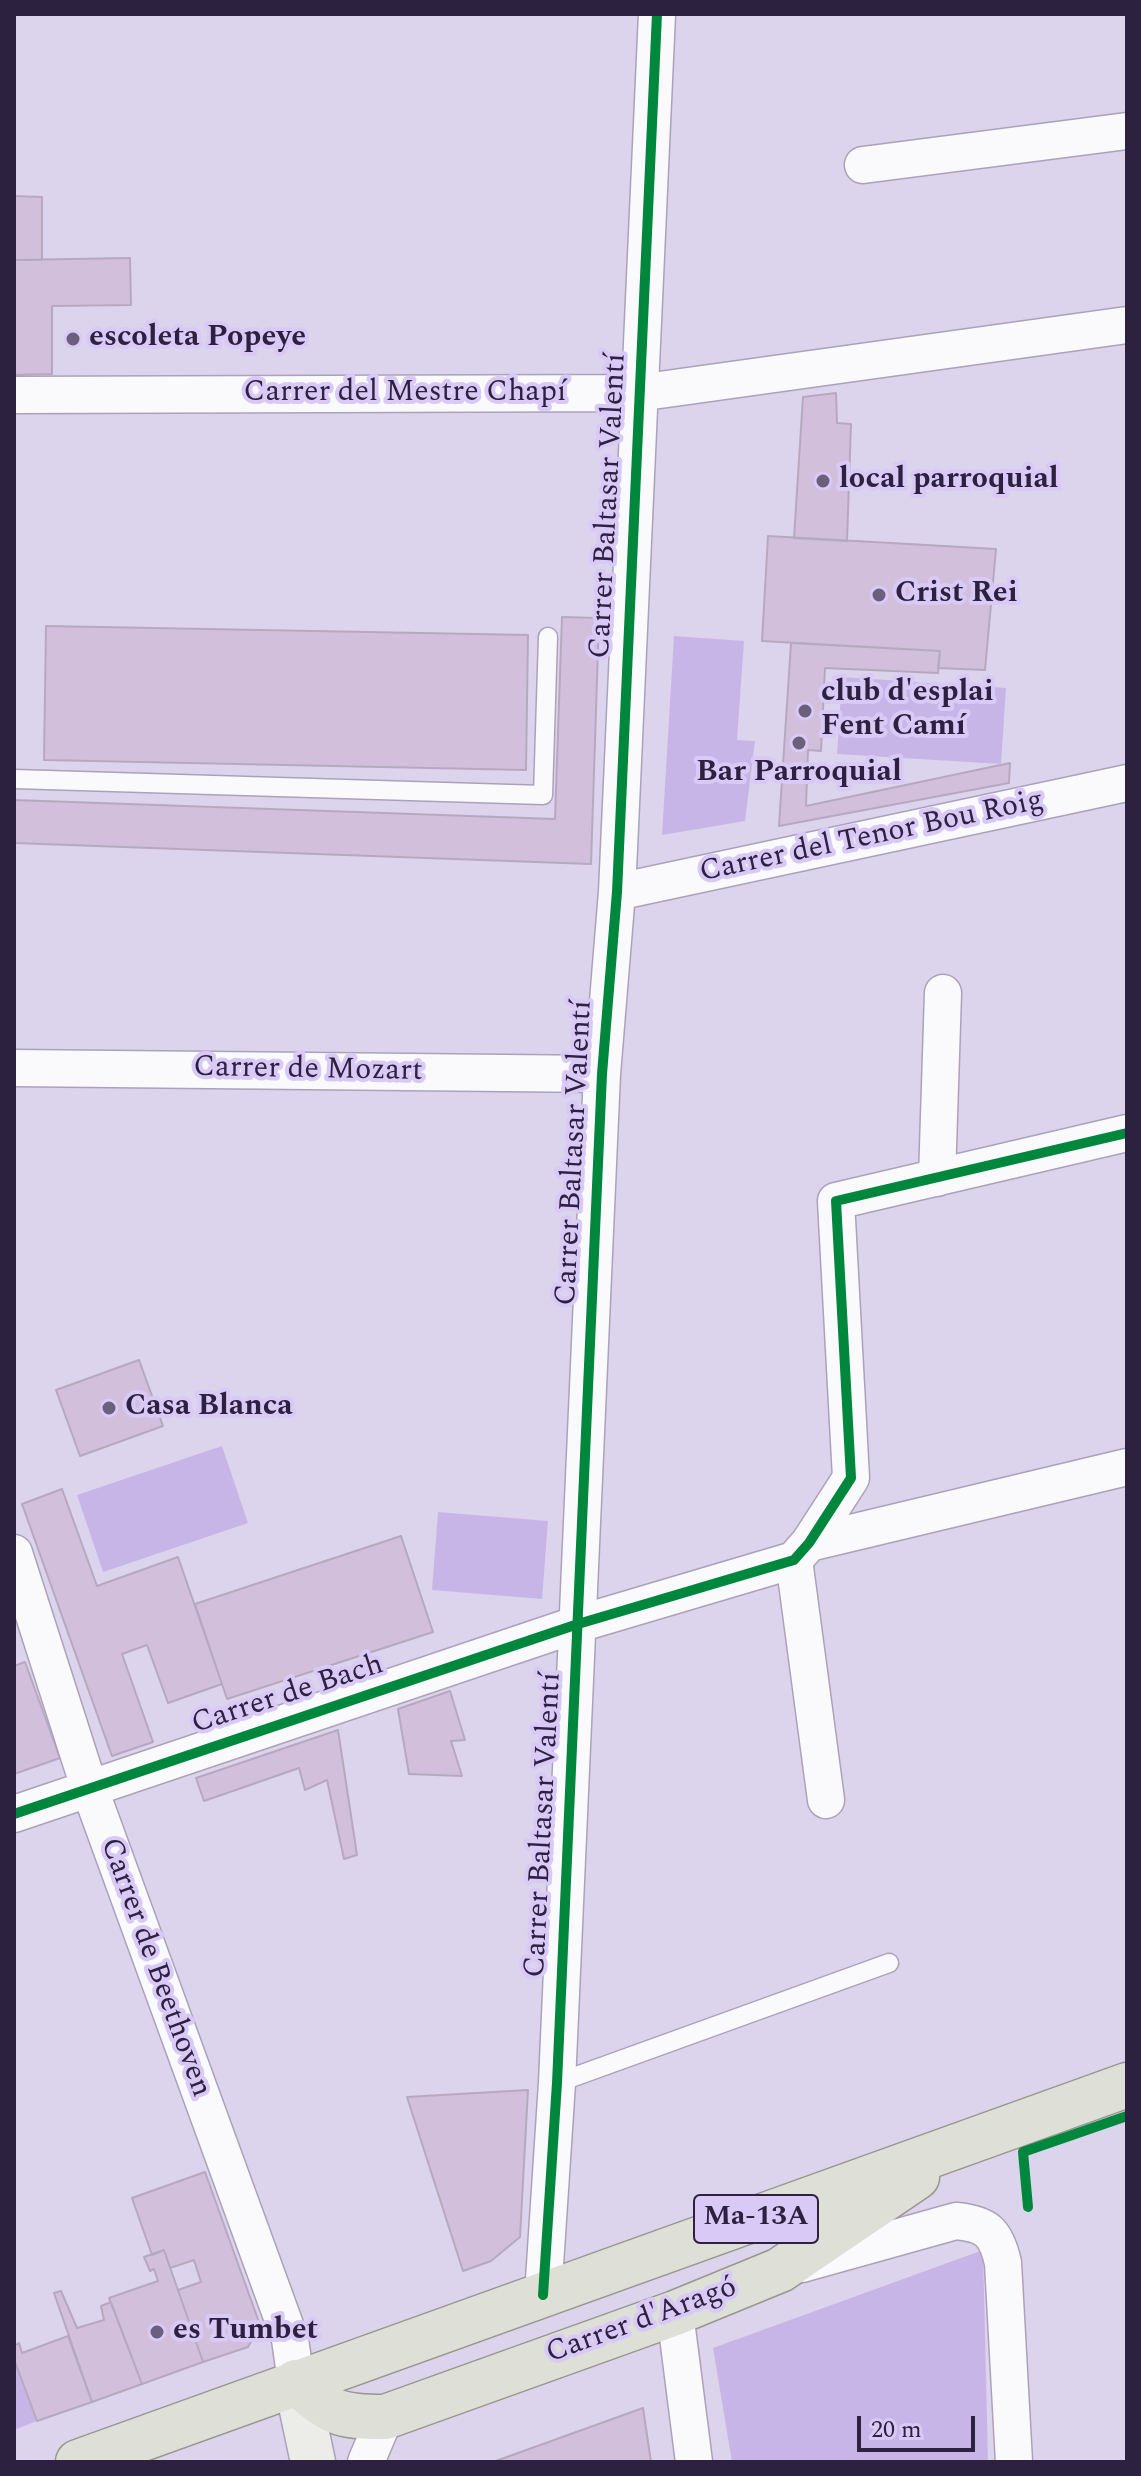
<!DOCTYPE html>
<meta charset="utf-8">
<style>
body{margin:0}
#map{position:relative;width:1141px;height:2476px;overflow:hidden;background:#dcd4ec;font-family:Spectral,serif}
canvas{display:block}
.frame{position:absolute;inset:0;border:16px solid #2c213e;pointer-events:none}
.scale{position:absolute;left:857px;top:2416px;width:118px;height:36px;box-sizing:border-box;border:4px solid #2c213e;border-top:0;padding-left:10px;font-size:24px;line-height:28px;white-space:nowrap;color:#2c213e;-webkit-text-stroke:6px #d8c9f6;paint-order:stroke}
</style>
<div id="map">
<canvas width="1141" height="2476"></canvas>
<div class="frame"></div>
<div class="scale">20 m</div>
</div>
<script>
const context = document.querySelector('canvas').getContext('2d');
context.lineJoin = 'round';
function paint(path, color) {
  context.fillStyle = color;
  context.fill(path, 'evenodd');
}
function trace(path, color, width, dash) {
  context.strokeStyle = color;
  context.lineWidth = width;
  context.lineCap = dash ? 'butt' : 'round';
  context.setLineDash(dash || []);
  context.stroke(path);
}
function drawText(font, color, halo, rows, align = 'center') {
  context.font = font + ' Spectral,serif';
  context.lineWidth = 8;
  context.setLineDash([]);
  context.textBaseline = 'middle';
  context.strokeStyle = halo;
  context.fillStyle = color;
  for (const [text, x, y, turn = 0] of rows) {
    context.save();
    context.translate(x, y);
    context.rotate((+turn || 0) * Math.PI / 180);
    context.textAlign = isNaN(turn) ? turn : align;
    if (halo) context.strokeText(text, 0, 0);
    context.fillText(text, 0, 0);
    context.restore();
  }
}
paint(new Path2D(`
 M674,636L744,641L737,740L755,741L745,821L662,835Z
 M842,677L1006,688L1001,764L837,754Z
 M222,1446L248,1523L103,1572L77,1495Z
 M438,1512L548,1521L542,1599L432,1590Z
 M983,2250L988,2462H732L713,2348Z
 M14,2359L37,2421L14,2430Z`), '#c8b5e8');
const building = new Path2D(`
 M14,196L42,197V260H14Z
 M130,258L131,305L52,306V374L14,375V260Z
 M836,393L837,423L851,424L847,541L794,538L803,397Z
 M768,536L996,549L985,670L938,668L940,651L762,641Z
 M562,617L599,618L591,864L14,843V800L555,819Z
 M46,626L528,635L526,770L44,760Z
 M791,643L940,651L938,673L825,668L821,751L808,750L806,806L1010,763L1009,783L779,826Z
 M139,1360L163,1426L80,1456L56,1390Z
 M62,1489L97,1586L178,1557L222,1684L168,1703L147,1645L122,1654L153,1742L112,1756L22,1504Z
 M401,1536L433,1632L227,1699L195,1604Z
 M25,1662L60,1758L14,1774V1666Z
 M450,1691L465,1740L451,1741L462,1776L409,1774L398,1709Z
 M338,1730L357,1855L344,1859L327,1780L305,1790L299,1768L204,1801L196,1778Z
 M528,2090L520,2237L491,2261L463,2271L407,2097Z
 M205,2172L260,2325L248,2347L203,2362L178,2290L201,2282L194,2260L170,2268L164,2250L152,2255L132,2198Z
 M164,2250L203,2362L142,2384L109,2298L158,2281L154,2269L150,2271L144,2257Z
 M61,2291L77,2328L104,2320L101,2306L111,2302L142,2384L92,2402L54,2293Z
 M68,2336L92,2402L37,2421L14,2359V2346L19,2343L22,2353Z
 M643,2408L651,2462H493Z`);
paint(building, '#d2bfdc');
trace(building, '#b6a9bf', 2);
const lane = new Path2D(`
 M14,779L543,795L548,637
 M557,2083L889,1963`);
const street = new Path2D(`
 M863,165L1127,131
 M14,395L638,393L1127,325
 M617,892L1127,783
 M14,1068L602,1074
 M937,1178L943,993
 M809,1543L1127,1467
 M14,1553L89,1787L290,2339L296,2382
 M794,1560L826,1800
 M14,1814L578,1624L794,1560L809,1543L851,1478L836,1201L1127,1133
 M802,2264L956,2221C987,2224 996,2232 1003,2263L1014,2462
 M543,2295L557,2083L602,1074L617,892L657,14
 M675,2313L694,2462
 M366,2462L385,2417`);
const secondary = new Path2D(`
 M296,2382L313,2462`);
const primary = new Path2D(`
 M296,2382C331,2413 337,2417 385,2417L675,2313L780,2270L917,2177
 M78,2462L1127,2085`);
trace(lane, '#aba2ba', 21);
trace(street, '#aba2ba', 39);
trace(secondary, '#aba2ba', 47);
trace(primary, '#97968f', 47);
trace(lane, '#faf9fc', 18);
trace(street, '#faf9fc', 36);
trace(secondary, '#ecece9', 44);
trace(primary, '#dedfd7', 44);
trace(new Path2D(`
 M14,1814L578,1624L794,1560L809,1543L851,1478L836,1201L1127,1133
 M1028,2207L1023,2152L1127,2116
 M543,2295L557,2083L602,1074L617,892L657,14`), '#00873e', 10);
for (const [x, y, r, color] of [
 [73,339,8,"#6a607b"],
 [823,481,8,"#6a607b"],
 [879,595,8,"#6a607b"],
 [805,711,8,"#6a607b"],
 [799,743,8,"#6a607b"],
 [109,1408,8,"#6a607b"],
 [157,2332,8,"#6a607b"]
]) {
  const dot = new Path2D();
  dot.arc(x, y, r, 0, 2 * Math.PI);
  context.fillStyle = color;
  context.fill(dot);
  trace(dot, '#d8c9f6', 3);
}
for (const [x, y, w] of [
 [756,2219,124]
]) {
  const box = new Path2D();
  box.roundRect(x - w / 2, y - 24, w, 48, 6);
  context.fillStyle = '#d8c9f6';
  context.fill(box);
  trace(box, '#2c213e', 2);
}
drawText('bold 28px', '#2c213e', null, [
 ["Ma-13A",756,2219]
]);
drawText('bold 30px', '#2c213e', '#d8c9f6', [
 ["escoleta Popeye",89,339],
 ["local parroquial",839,481],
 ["Crist Rei",895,595],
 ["club d'esplai",821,694],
 ["Fent Camí",821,728],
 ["Bar Parroquial",799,774,"center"],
 ["Casa Blanca",125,1408],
 ["es Tumbet",173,2332]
], 'left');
drawText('30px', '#2c213e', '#d8c9f6', [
 ["Carrer del Mestre Chapí",405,394],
 ["Carrer Baltasar Valentí",610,506,-87],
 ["Carrer del Tenor Bou Roig",872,838,-12],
 ["Carrer de Mozart",308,1071,1],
 ["Carrer Baltasar Valentí",576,1153,-87],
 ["Carrer de Bach",288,1696,-18],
 ["Carrer Baltasar Valentí",545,1825,-87],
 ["Carrer de Beethoven",154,1968,70],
 ["Carrer d'Aragó",642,2322,-20]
]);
</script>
